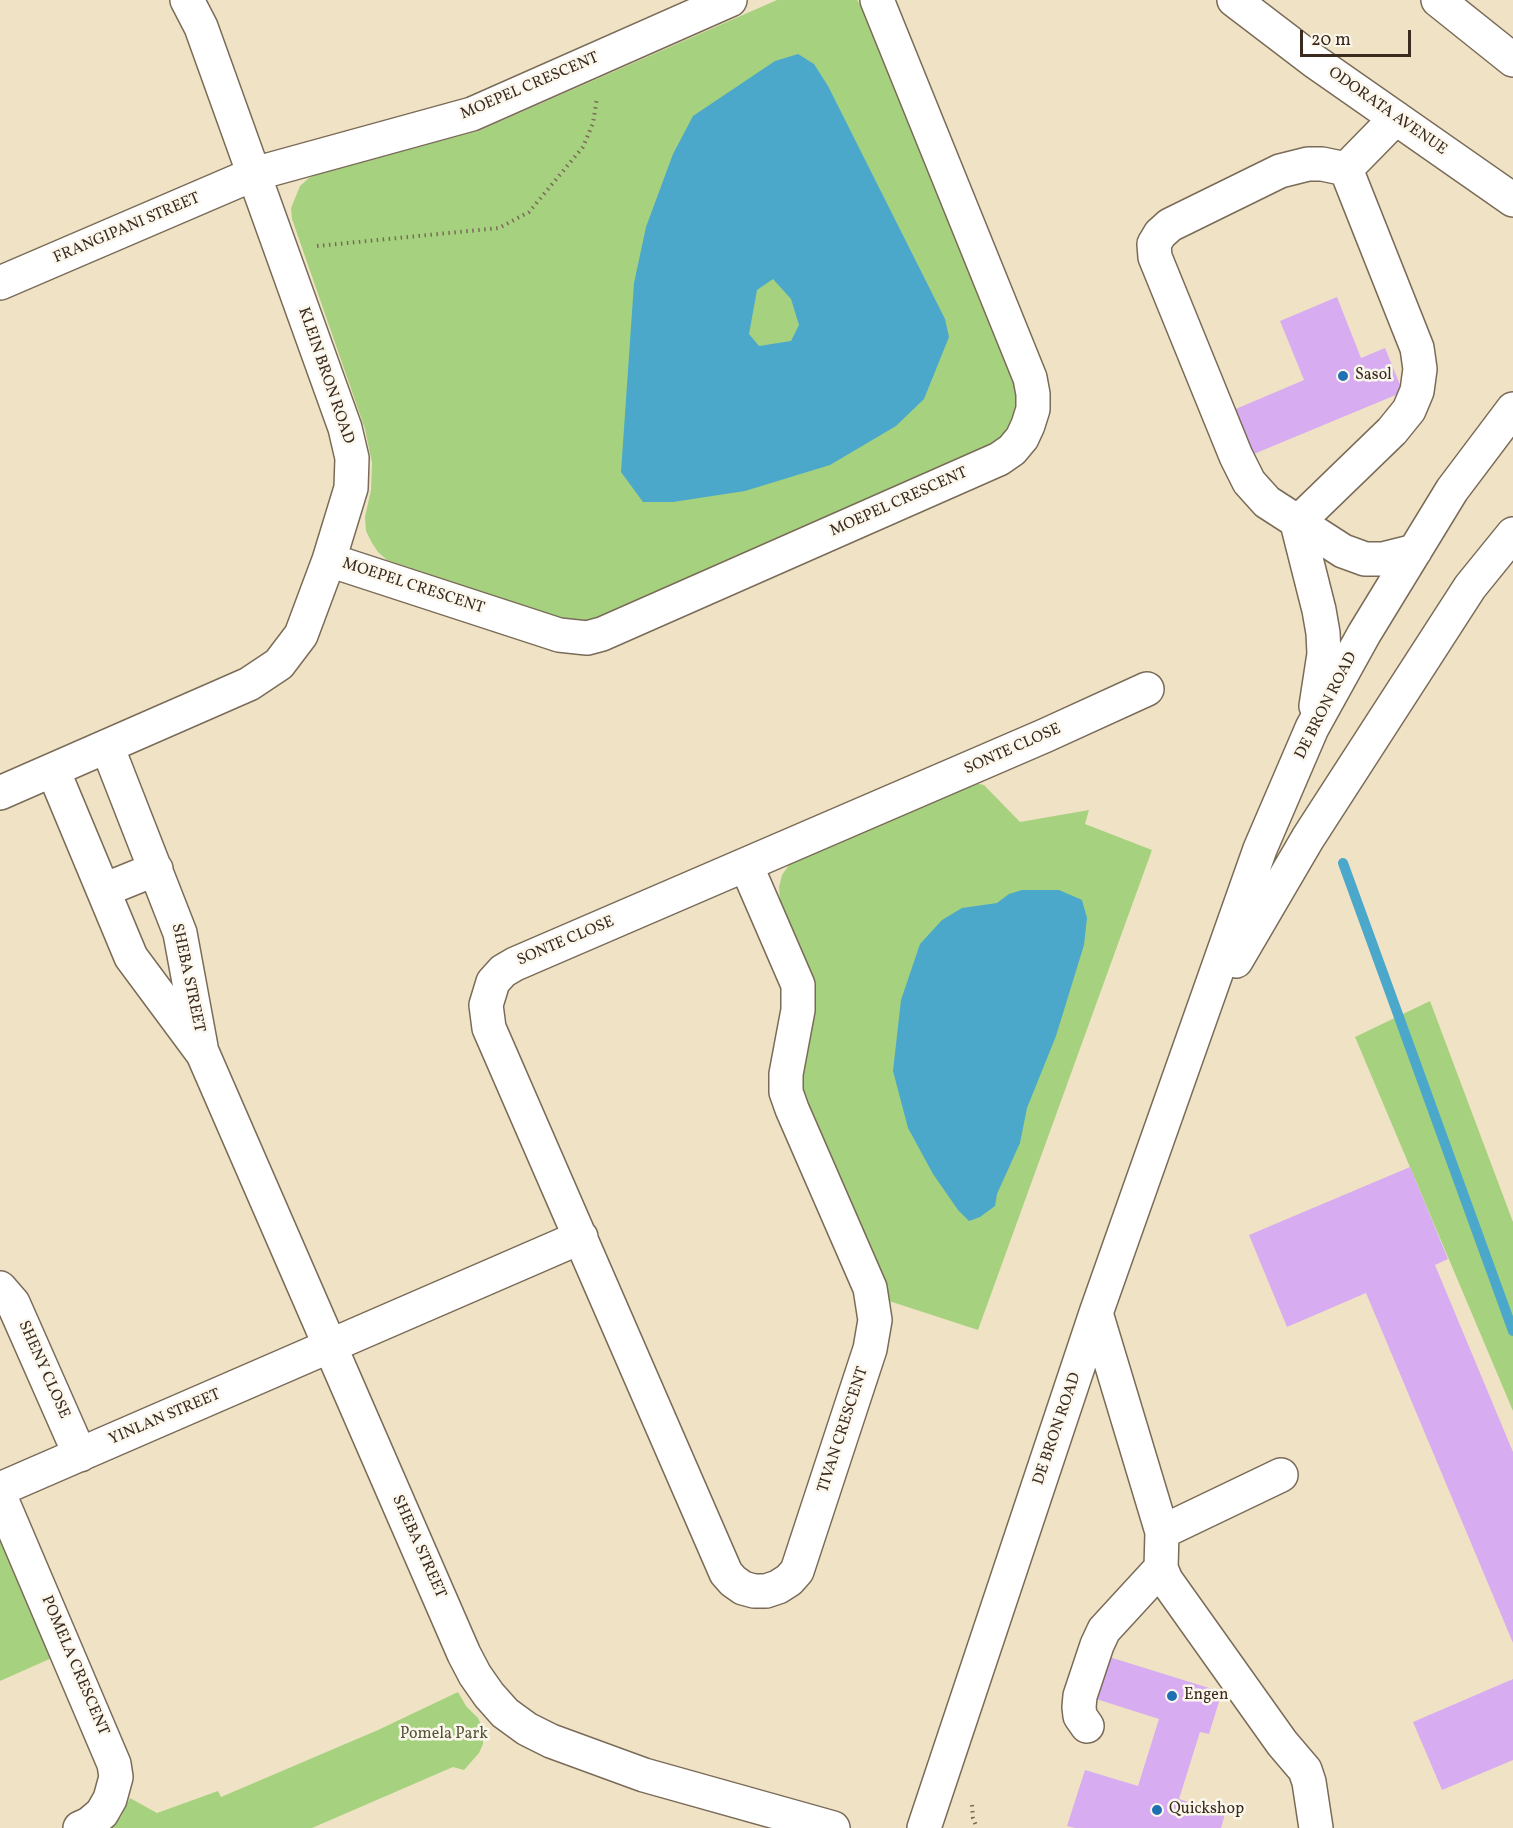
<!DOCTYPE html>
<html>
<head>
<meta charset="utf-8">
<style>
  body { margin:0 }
  #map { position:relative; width:1513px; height:1828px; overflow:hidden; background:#f0e3c5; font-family:Vollkorn,serif }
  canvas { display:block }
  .scale { position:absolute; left:1300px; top:30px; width:111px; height:27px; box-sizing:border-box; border:3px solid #3b2a1e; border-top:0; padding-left:8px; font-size:18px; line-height:21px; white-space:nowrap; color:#3b2a1e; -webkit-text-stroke:4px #fbf7ec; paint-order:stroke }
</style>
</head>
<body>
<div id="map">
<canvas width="1513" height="1828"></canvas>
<div class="scale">20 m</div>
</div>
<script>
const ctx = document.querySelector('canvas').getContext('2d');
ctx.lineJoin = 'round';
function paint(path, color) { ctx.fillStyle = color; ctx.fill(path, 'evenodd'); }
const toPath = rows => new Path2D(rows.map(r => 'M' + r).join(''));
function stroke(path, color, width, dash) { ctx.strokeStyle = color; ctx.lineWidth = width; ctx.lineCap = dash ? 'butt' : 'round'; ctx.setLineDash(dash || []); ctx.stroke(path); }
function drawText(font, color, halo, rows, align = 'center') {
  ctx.font = font + ' Vollkorn,serif'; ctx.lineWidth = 5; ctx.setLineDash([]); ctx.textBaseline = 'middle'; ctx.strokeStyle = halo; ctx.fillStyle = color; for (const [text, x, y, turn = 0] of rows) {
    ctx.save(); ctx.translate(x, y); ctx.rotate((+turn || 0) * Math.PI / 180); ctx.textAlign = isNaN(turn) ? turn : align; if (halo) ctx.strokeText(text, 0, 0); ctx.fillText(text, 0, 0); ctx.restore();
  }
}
paint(toPath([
  [777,0,857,0,867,15,1015,387,1016,403,1012,419,1003,435,990,446,590,621,568,621,387,560,378,552,372,543,366,531,365,517,371,490,372,463,365,429,292,219,291,208,300,186,309,178,321,173,478,131],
  [974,783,984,785,1020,822,1089,810,1085,824,1152,850,978,1330,889,1301,886,1286,804,1097,802,1084,803,1072,814,1017,816,995,808,966,780,900,779,887,782,875,789,865,800,859],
  [1430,1001,1513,1222,1513,1411,1355,1037],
  [0,1542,7,1550,54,1657,0,1681],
  [458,1692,466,1706,478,1718,483,1729,483,1744,479,1753,464,1770,453,1767,312,1828,111,1828,121,1817,130,1798,157,1813,218,1791,221,1797,378,1730]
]), '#a6d27f');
paint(toPath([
  [798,54,814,64,828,86,945,319,949,337,924,399,896,426,830,465,745,491,673,502,643,502,621,472,634,283,646,227,673,154,693,116,775,61],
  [773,279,791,299,799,325,791,341,759,346,749,334,757,290],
  [1022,890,1059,890,1082,900,1087,918,1084,945,1056,1036,1027,1108,1020,1143,997,1194,995,1206,980,1217,969,1221,958,1210,933,1174,908,1128,893,1071,901,1000,920,944,942,920,962,908,997,903,1009,894]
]), '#4ba8ca');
stroke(toPath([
  [1343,863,1513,1331]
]), '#4ba8ca', 10);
paint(toPath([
  [1337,297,1361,358,1385,348,1403,392,1249,456,1231,411,1304,380,1280,321],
  [1410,1167,1448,1259,1435,1265,1513,1452,1513,1643,1366,1293,1287,1327,1249,1235],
  [1106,1656,1222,1692,1209,1734,1200,1732,1179,1799,1225,1814,1221,1828,1075,1828,1067,1826,1085,1770,1138,1786,1159,1719,1093,1698],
  [1513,1679,1513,1760,1442,1790,1413,1722]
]), '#d7acf1');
const minor = toPath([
  [1234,0,1314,61,1513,200],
  [1438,0,1513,60],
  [1346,169,1322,164,1308,164,1280,171,1170,225,1160,234,1154,244,1155,257,1236,456,1249,482,1267,502,1343,551,1365,559,1383,559,1415,551],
  [1346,169,1396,118],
  [0,283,254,174,472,114,730,0],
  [1297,523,1392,431,1409,410,1417,391,1420,369,1417,348,1346,169],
  [1297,523,1319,610,1323,633,1324,654,1316,706],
  [329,560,559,635,587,638,602,634,999,459,1012,450,1022,438,1028,425,1033,409,1033,394,1030,378,877,0],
  [107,746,180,933,201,1047],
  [53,770,131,957,203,1054,464,1654,475,1675,489,1695,505,1713,527,1729,551,1741,644,1775,833,1828],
  [0,793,249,684,279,664,301,635,329,560,351,488,352,458,345,428,201,27,187,0],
  [746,865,798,985,798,1010,786,1074,786,1092,792,1109,870,1288,875,1320,870,1349,797,1571,789,1580,778,1587,766,1591,754,1591,743,1588,733,1581,726,1573,489,1028,486,1005,493,982,503,971,515,964,1044,736,1147,689],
  [104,890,156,869],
  [1236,961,1308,838,1470,587,1513,534],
  [0,1288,13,1303,80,1455],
  [1096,1313,1162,1532,1161,1568,1166,1580,1282,1743,1305,1770,1309,1782,1316,1828],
  [0,1489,581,1237],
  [0,1496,114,1764,116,1777,110,1799,102,1813,89,1824,80,1828],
  [1162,1532,1281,1475],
  [1087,1726,1080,1716,1079,1707,1080,1696,1097,1645,1104,1630,1161,1568],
  [924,1828,1096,1313,1260,849,1312,728,1364,634,1452,490,1513,409]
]);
stroke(minor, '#7a6b58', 36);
stroke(toPath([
  [317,246,499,228,529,212,583,147,593,123,597,98],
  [972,1805,973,1818,977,1828]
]), '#7a6b58', 4, [1.5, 4.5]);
stroke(minor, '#fff', 33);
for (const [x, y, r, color] of [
  [1343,376,6,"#1f6fb2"],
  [1172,1696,6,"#1f6fb2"],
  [1157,1810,6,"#1f6fb2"]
]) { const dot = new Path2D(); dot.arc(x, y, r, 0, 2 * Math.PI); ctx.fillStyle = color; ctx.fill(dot); stroke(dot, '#fbf7ec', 2); }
drawText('16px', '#3b2a1e', '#fbf7ec', [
  ["MOEPEL CRESCENT",530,87,-23],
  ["ODORATA AVENUE",1387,112,35],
  ["FRANGIPANI STREET",127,229,-23],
  ["KLEIN BRON ROAD",325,376,71],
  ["MOEPEL CRESCENT",899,503,-24],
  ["MOEPEL CRESCENT",413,587,18],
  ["DE BRON ROAD",1327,706,-63],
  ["SONTE CLOSE",1013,750,-24],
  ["SONTE CLOSE",566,942,-23],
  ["SHEBA STREET",187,978,78],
  ["SHENY CLOSE",43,1370,66],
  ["YINLAN STREET",165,1418,-23],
  ["DE BRON ROAD",1058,1429,-71],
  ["TIVAN CRESCENT",844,1430,-72],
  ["SHEBA STREET",418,1547,66],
  ["POMELA CRESCENT",74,1666,67]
]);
drawText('16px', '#3b2a1e', '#fbf7ec', [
  ["Sasol",1355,376],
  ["Engen",1184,1696],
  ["Quickshop",1169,1810]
], 'left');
drawText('16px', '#565436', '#fbf7ec', [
  ["Pomela Park",444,1735]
]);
</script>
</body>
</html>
